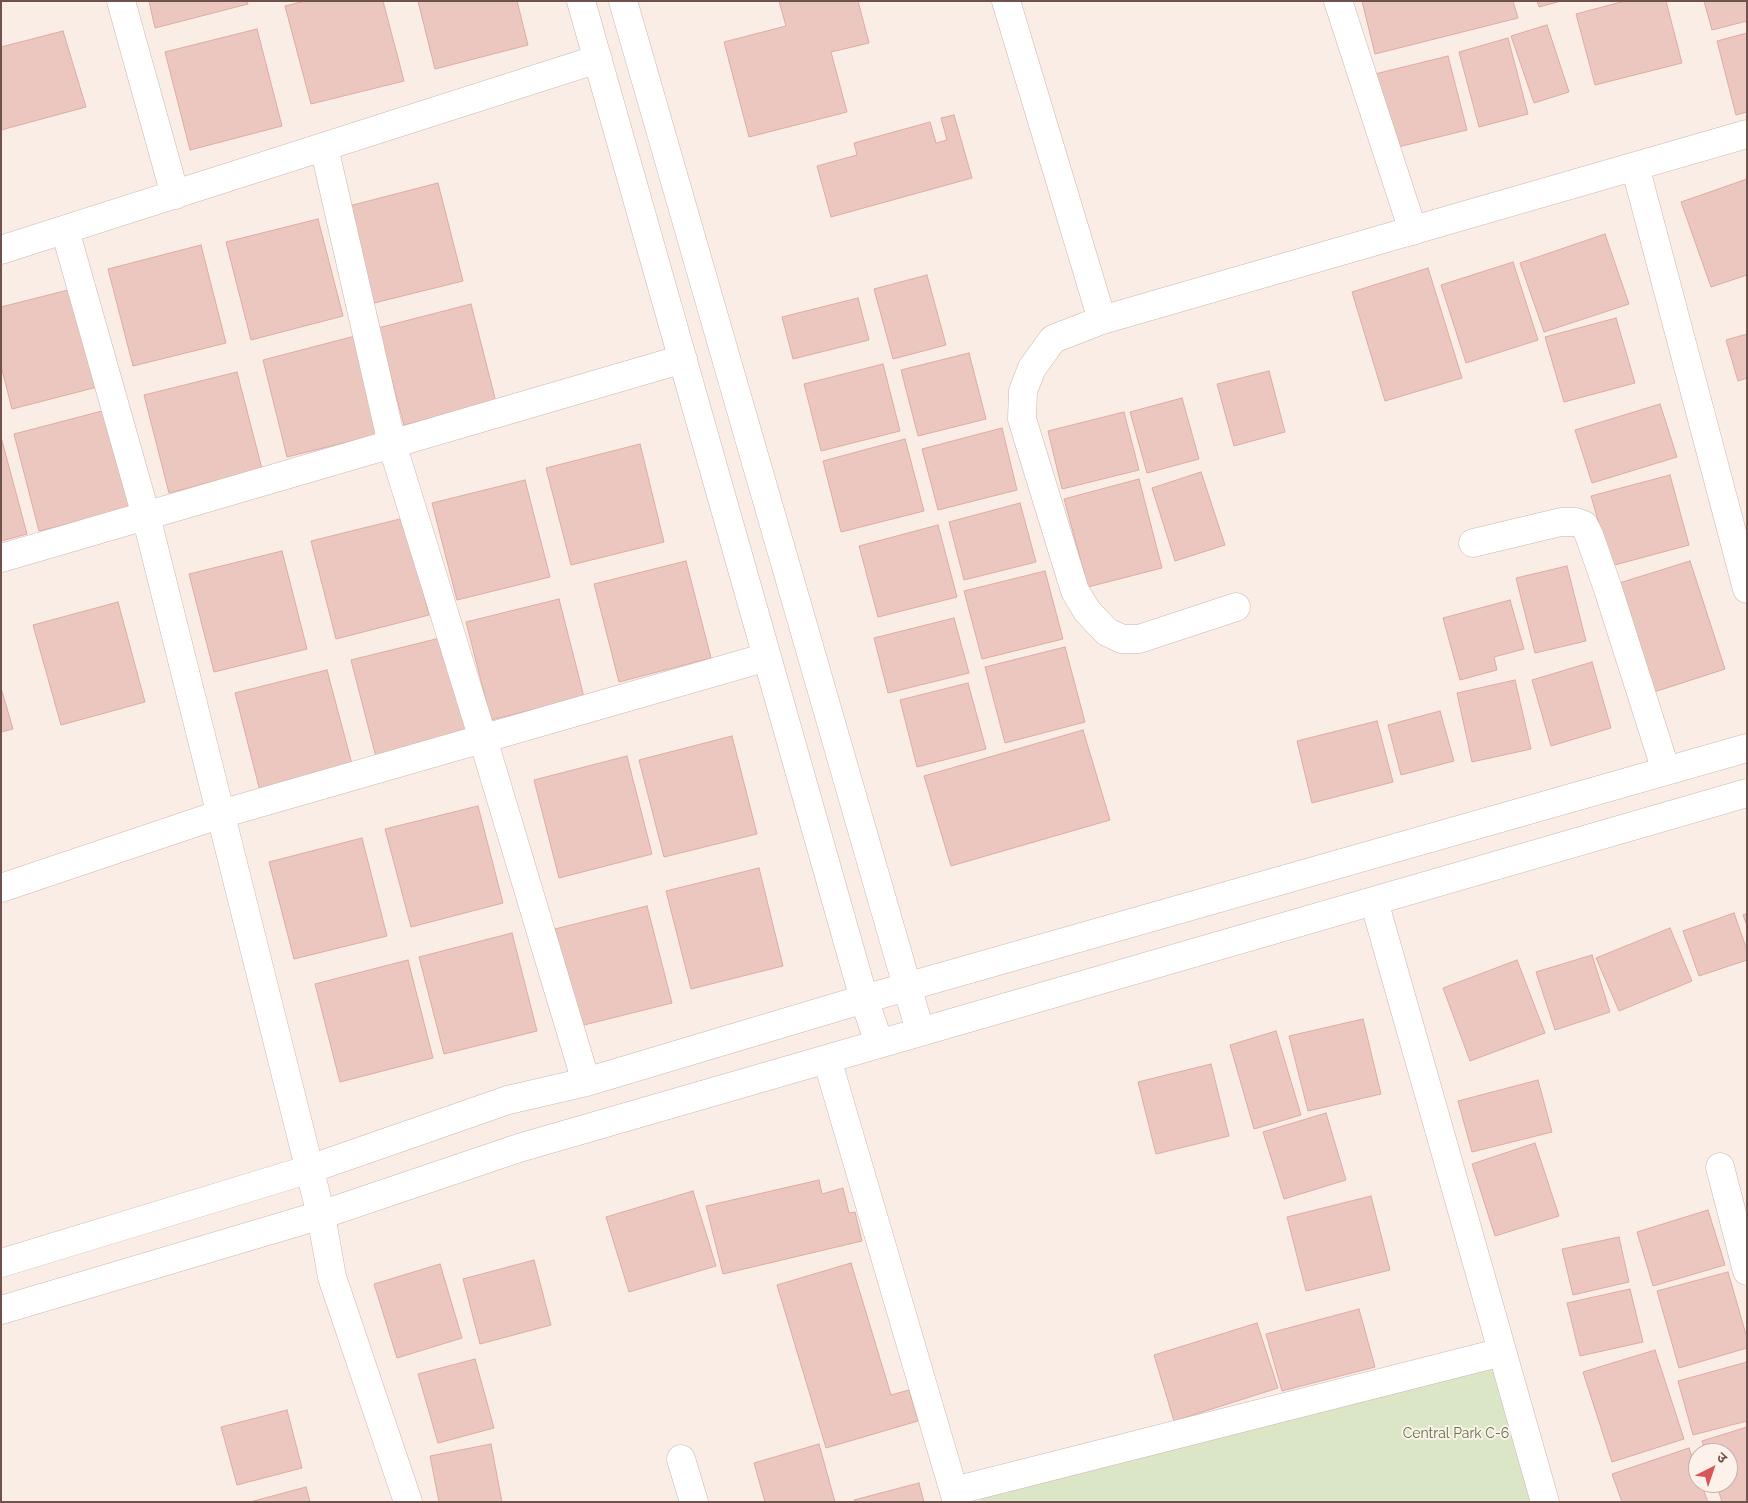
<!DOCTYPE html>
<html>
<head>
<meta charset="utf-8">
<style>
  body { margin:0 }
  #map { position:relative; width:1748px; height:1503px; overflow:hidden; background:#faede5; font-family:Raleway,"Noto Sans Devanagari",sans-serif }
  canvas { display:block }
  .frame { position:absolute; inset:0; border:2px solid #70524d; pointer-events:none }
  .north { position:absolute; left:1688px; top:1443px; width:50px; height:50px; box-sizing:border-box; background:#fdf2eb; border:1px solid #c5b2ac; border-radius:50%; rotate:41deg; font-size:14px; font-weight:700; line-height:20px; text-align:center; color:#70524d }
  .north::after { content:''; display:block; margin:auto; width:18px; height:22px; background:#d85657; clip-path:polygon(50% 0,100% 100%,50% 72%,0 100%) }
</style>
</head>
<body>
<div id="map">
<canvas width="1748" height="1503"></canvas>
<div class="frame"></div>
<div class="north">उ</div>
</div>
<script>
const ctx = document.querySelector('canvas').getContext('2d');
ctx.lineJoin = 'round';
function paint(path, color) { ctx.fillStyle = color; ctx.fill(path, 'evenodd'); }
const toPath = rows => new Path2D(rows.map(r => 'M' + r).join(''));
function stroke(path, color, width, dash) { ctx.strokeStyle = color; ctx.lineWidth = width; ctx.lineCap = dash ? 'butt' : 'round'; ctx.setLineDash(dash || []); ctx.stroke(path); }
function drawText(font, color, halo, rows, align = 'center') {
  ctx.font = font + ' Raleway,sans-serif'; ctx.lineWidth = 4; ctx.setLineDash([]); ctx.textBaseline = 'middle'; ctx.strokeStyle = halo; ctx.fillStyle = color; for (const [text, x, y, turn = 0] of rows) {
    ctx.save(); ctx.translate(x, y); ctx.rotate((+turn || 0) * Math.PI / 180); ctx.textAlign = isNaN(turn) ? turn : align; if (halo) ctx.strokeText(text, 0, 0); ctx.fillText(text, 0, 0); ctx.restore();
  }
}
paint(toPath([
  [1502,1352,1545,1502,981,1502,978,1491]
]), '#dae6c5');
const building = toPath([
  [149,1,247,1,248,4,155,28,149,1],
  [305,1,383,1,404,81,311,104,285,6,305,1],
  [418,1,517,1,528,45,435,69,418,1],
  [779,1,858,1,869,43,831,52,847,112,749,137,724,42,786,26,779,1],
  [1362,1,1513,1,1518,18,1375,54,1362,1],
  [1537,1,1561,1,1539,7,1537,1],
  [1625,1,1666,1,1682,63,1595,85,1576,14,1625,1],
  [1704,1,1747,1,1747,21,1712,30,1704,1],
  [1547,25,1569,92,1534,103,1511,36,1547,25],
  [257,29,282,126,190,150,165,52,257,29],
  [63,31,86,107,1,130,1,47,63,31],
  [1747,33,1747,112,1736,115,1717,41,1747,33],
  [1508,38,1528,114,1479,127,1459,52,1508,38],
  [1448,56,1467,130,1394,148,1375,74,1448,56],
  [954,115,972,178,831,217,817,166,857,155,854,143,930,122,936,143,947,140,941,118,954,115],
  [1747,179,1747,275,1711,287,1681,202,1747,179],
  [438,183,463,281,370,304,345,207,438,183],
  [318,219,343,316,251,340,226,242,318,219],
  [1605,234,1629,304,1544,332,1520,263,1605,234],
  [201,245,226,343,133,366,108,269,201,245],
  [1513,262,1538,340,1466,363,1441,285,1513,262],
  [1428,268,1462,378,1385,401,1352,292,1428,268],
  [927,275,946,345,893,359,874,289,927,275],
  [80,287,105,385,12,409,1,366,1,307,80,287],
  [858,298,869,340,793,359,782,317,858,298],
  [471,304,496,402,404,425,378,328,471,304],
  [1616,318,1635,383,1564,402,1545,337,1616,318],
  [1747,334,1747,378,1738,381,1726,340,1747,334],
  [355,336,380,434,287,457,263,360,355,336],
  [969,353,986,419,918,436,901,370,969,353],
  [883,364,900,431,821,451,804,384,883,364],
  [1269,371,1285,432,1234,446,1217,384,1269,371],
  [237,372,262,469,169,493,144,395,237,372],
  [1182,398,1199,459,1147,473,1130,412,1182,398],
  [1660,404,1677,457,1592,483,1575,430,1660,404],
  [106,410,132,508,39,531,14,434,106,410],
  [1124,412,1139,470,1062,489,1048,431,1124,412],
  [1002,428,1017,490,938,510,922,449,1002,428],
  [1,437,27,534,1,541,1,437],
  [905,439,924,511,841,532,823,461,905,439],
  [640,444,664,542,571,565,546,468,640,444],
  [1201,472,1225,545,1175,561,1152,488,1201,472],
  [1670,475,1689,545,1611,566,1591,496,1670,475],
  [1139,479,1162,568,1088,587,1064,499,1139,479],
  [525,480,550,577,457,600,432,503,525,480],
  [1020,503,1036,562,964,580,949,522,1020,503],
  [404,518,429,615,336,639,311,541,404,518],
  [938,525,957,597,878,617,859,546,938,525],
  [282,551,307,649,214,672,189,574,282,551],
  [686,561,711,658,619,682,594,584,686,561],
  [1690,561,1725,669,1648,694,1613,585,1690,561],
  [1567,566,1586,641,1535,653,1516,578,1567,566],
  [1045,571,1063,639,982,659,964,591,1045,571],
  [559,599,584,697,491,720,466,622,559,599],
  [1510,600,1524,649,1494,657,1497,670,1460,680,1443,618,1510,600],
  [118,602,145,702,61,725,33,625,118,602],
  [954,618,969,673,888,693,874,638,954,618],
  [444,637,469,734,376,757,351,660,444,637],
  [1065,647,1085,722,1005,743,985,667,1065,647],
  [1592,662,1611,728,1551,746,1532,680,1592,662],
  [327,670,353,768,260,791,235,693,327,670],
  [1515,680,1531,749,1472,762,1457,693,1515,680],
  [968,683,986,749,917,767,900,700,968,683],
  [1,688,13,729,1,732,1,688],
  [1440,711,1454,761,1401,775,1388,725,1440,711],
  [1377,721,1393,782,1312,803,1297,741,1377,721],
  [1083,730,1110,820,951,866,924,776,1083,730],
  [732,736,757,834,664,857,639,760,732,736],
  [627,756,652,854,559,878,534,780,627,756],
  [478,806,503,903,411,927,385,829,478,806],
  [362,838,387,936,294,959,269,862,362,838],
  [759,868,783,966,691,989,666,891,759,868],
  [647,906,672,1003,580,1026,555,929,647,906],
  [1734,913,1747,950,1747,960,1699,976,1683,931,1734,913],
  [1747,913,1747,926,1743,915,1747,913],
  [1670,928,1692,981,1619,1011,1596,958,1670,928],
  [512,933,537,1031,444,1054,419,957,512,933],
  [1592,955,1610,1012,1555,1030,1536,972,1592,955],
  [408,960,433,1058,340,1082,315,984,408,960],
  [1517,960,1545,1033,1470,1061,1443,988,1517,960],
  [1363,1019,1381,1094,1308,1111,1289,1036,1363,1019],
  [1276,1031,1301,1115,1254,1129,1230,1045,1276,1031],
  [1211,1064,1229,1136,1156,1154,1138,1082,1211,1064],
  [1538,1080,1552,1132,1472,1152,1458,1101,1538,1080],
  [1326,1113,1346,1180,1284,1199,1263,1132,1326,1113],
  [1535,1143,1559,1216,1495,1236,1472,1164,1535,1143],
  [819,1180,822,1194,843,1188,849,1213,855,1212,862,1241,723,1274,706,1206,819,1180],
  [693,1191,716,1266,629,1292,606,1217,693,1191],
  [1371,1196,1390,1270,1306,1291,1287,1217,1371,1196],
  [1708,1210,1725,1265,1653,1286,1637,1232,1708,1210],
  [1619,1237,1629,1282,1573,1295,1562,1249,1619,1237],
  [534,1260,551,1325,480,1344,463,1279,534,1260],
  [851,1263,891,1395,909,1390,918,1421,826,1448,777,1285,851,1263],
  [440,1264,462,1338,397,1358,374,1284,440,1264],
  [1728,1272,1747,1338,1747,1348,1679,1368,1657,1291,1728,1272],
  [1630,1289,1643,1342,1580,1356,1567,1303,1630,1289],
  [1359,1309,1375,1367,1282,1391,1266,1334,1359,1309],
  [1257,1323,1278,1388,1174,1421,1154,1355,1257,1323],
  [1655,1350,1684,1439,1612,1462,1583,1372,1655,1350],
  [475,1359,494,1428,438,1443,418,1374,475,1359],
  [1747,1362,1747,1421,1693,1435,1678,1381,1747,1362],
  [287,1410,302,1468,237,1485,221,1427,287,1410],
  [1747,1427,1747,1502,1722,1502,1716,1483,1728,1483,1728,1453,1706,1453,1702,1441,1747,1427],
  [491,1444,502,1502,439,1502,430,1456,491,1444],
  [819,1444,835,1502,765,1502,754,1463,819,1444],
  [1689,1448,1698,1474,1698,1483,1701,1483,1708,1502,1622,1502,1612,1474,1689,1448],
  [919,1483,924,1502,854,1502,854,1500,919,1483],
  [306,1487,310,1502,250,1502,306,1487]
]);
paint(building, '#ecc7c0');
stroke(building, '#ddaba2', 1);
const minor = toPath([
  [121,1,175,195],
  [581,1,864,999,879,1043],
  [623,1,920,1031],
  [1006,1,1102,320],
  [1338,1,1413,231],
  [324,147,392,444,483,739,586,1082],
  [1635,166,1747,589],
  [65,230,146,516,321,1215,332,1277,408,1502],
  [1,250,598,59],
  [1473,543,1561,522,1576,522,1584,525,1589,535,1608,589,1666,771],
  [1,558,683,359],
  [1236,607,1139,639,1122,639,1107,632,1087,611,1075,591,1022,419,1023,391,1032,368,1053,339,1102,320,1747,134],
  [1,888,221,814,767,657],
  [1374,901,1545,1502],
  [827,1059,957,1502],
  [1720,1167,1747,1271],
  [1,1263,310,1169,508,1100,586,1082,864,999,1747,748],
  [1,1310,321,1215,519,1148,1747,793],
  [681,1459,694,1502],
  [954,1491,1502,1352]
]);
stroke(minor, '#ccb6b0', 29);
stroke(minor, '#fff', 28);
drawText('14px', '#5e7546', '#fdf2eb', [
  ["Central Park C-6",1456,1434]
]);
</script>
</body>
</html>
